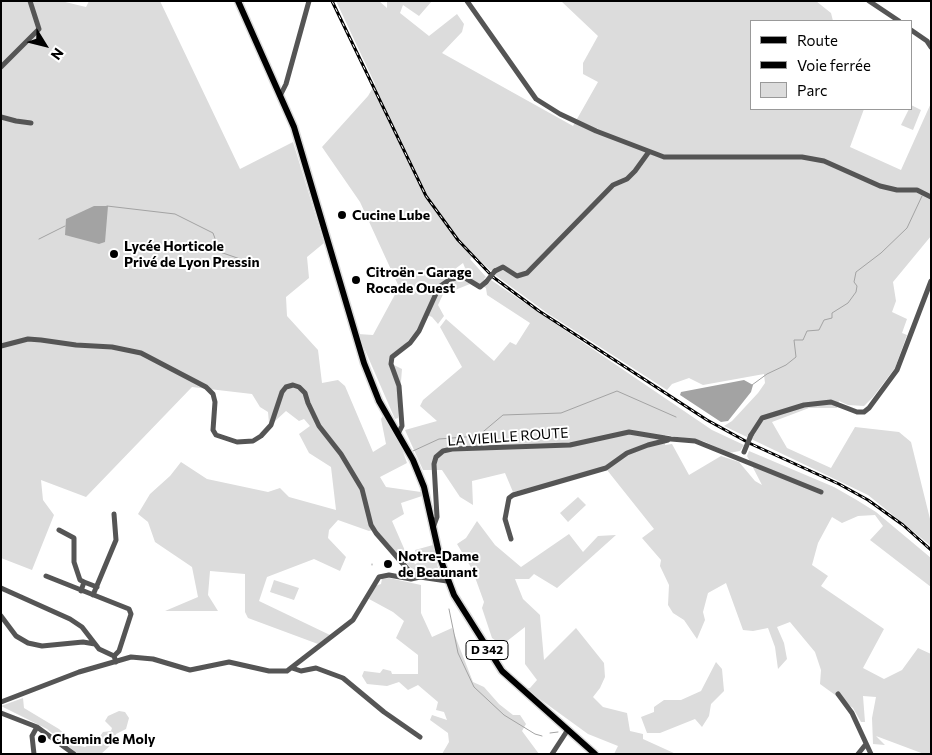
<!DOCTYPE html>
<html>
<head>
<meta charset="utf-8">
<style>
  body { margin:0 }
  #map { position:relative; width:932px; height:755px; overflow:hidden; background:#fff; font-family:Commissioner,sans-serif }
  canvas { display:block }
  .frame { position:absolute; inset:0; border:2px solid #000; pointer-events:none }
  .legend { position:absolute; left:750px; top:20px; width:162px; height:90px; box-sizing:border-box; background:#fff; border:1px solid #999; margin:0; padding:6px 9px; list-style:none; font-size:15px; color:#000 }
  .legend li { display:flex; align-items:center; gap:10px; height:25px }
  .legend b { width:25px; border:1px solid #999 }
  .north { position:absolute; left:20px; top:20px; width:50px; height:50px; -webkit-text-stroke:4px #fff; paint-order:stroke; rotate:126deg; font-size:14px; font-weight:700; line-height:20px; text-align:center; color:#000 }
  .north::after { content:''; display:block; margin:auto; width:18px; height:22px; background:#000; clip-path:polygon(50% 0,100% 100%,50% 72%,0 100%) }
</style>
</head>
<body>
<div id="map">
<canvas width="932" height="755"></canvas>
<div class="frame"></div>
<ul class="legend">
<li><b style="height:6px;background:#000"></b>Route</li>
<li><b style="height:6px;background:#000"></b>Voie ferrée</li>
<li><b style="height:14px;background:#dcdcdc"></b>Parc</li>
</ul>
<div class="north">N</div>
</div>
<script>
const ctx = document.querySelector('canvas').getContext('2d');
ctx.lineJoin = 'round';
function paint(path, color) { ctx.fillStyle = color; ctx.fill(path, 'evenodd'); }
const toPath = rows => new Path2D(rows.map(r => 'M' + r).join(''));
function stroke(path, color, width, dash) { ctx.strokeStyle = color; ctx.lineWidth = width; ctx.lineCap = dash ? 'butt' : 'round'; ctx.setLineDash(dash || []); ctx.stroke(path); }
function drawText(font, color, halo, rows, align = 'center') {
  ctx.font = font + ' Commissioner,sans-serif'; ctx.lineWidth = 4; ctx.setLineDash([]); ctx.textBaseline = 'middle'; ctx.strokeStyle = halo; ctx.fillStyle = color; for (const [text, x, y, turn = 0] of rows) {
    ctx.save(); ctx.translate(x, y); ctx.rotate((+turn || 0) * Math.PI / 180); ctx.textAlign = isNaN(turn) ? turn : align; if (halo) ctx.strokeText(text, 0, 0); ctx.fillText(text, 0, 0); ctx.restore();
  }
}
paint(toPath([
  [1,1,61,1,86,7,89,1,160,1,240,169,293,142,324,243,307,257,309,278,286,297,287,316,318,350,322,383,338,380,345,386,373,452,386,444,381,419,383,416,401,446,407,463,380,477,386,487,421,492,422,496,401,503,404,514,392,521,406,553,415,564,419,562,415,550,433,545,438,568,426,573,416,572,404,562,376,529,369,531,338,520,329,530,328,538,346,557,340,571,314,559,267,577,259,601,330,635,318,644,248,618,245,612,245,574,210,571,208,595,218,611,165,611,198,597,192,567,155,542,148,522,138,514,150,494,170,476,181,462,207,479,268,492,280,488,289,497,336,510,331,467,309,453,299,434,310,426,304,419,299,421,286,411,274,422,269,423,268,412,260,407,252,394,192,387,86,497,41,480,43,500,54,515,32,570,1,558],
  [336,1,379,1,387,8,387,1,432,1,419,16,403,5,400,13,429,36,457,14,464,24,462,32,442,53,573,126,598,82,583,74,583,63,598,36,561,1,816,1,831,13,833,21,751,21,751,109,864,109,850,147,901,170,931,103,931,236,893,282,896,301,892,312,907,319,902,333,907,335,895,368,873,397,864,406,848,405,839,401,837,408,809,408,772,422,787,448,831,468,855,427,899,432,911,442,931,523,931,546,868,495,724,426,732,421,758,393,765,383,764,374,703,385,689,378,672,384,667,390,547,313,495,275,497,272,494,269,491,271,474,255,470,259,486,277,484,279,487,283,491,280,712,430,744,445,740,451,729,453,703,441,665,435,665,445,672,444,689,475,721,456,739,462,755,481,762,485,747,456,749,451,834,487,855,499,876,512,931,558,931,587,870,540,883,526,875,515,858,516,842,523,832,517,818,543,812,565,828,576,821,586,884,629,863,668,884,679,902,670,918,648,931,654,931,754,924,754,876,736,885,745,873,744,872,718,876,697,863,696,865,722,861,722,853,708,820,684,821,670,815,652,790,622,777,627,784,643,787,659,778,669,775,647,768,628,753,631,743,630,726,583,708,593,703,612,705,620,697,639,684,620,673,613,668,605,669,585,660,566,661,560,642,538,654,529,607,470,513,492,505,473,472,481,473,505,460,497,442,470,423,470,405,430,437,421,420,406,423,400,462,367,440,327,446,319,494,361,510,342,516,345,530,323,487,295,486,288,456,272,465,268,463,263,451,272,470,284,455,290,452,287,446,288,438,305,444,316,438,324,432,317,425,314,416,331,390,363,402,369,398,418,395,419,358,334,373,335,399,287,360,202,322,147,368,96,375,84],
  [911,105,921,110,913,130,901,125],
  [578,497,586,505,568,522,560,513],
  [477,521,495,545,521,567,569,534,583,552,598,536,616,535,557,588,534,574,529,579,515,579,523,599,540,615,544,660,576,628,604,663,605,677,600,688,593,697,603,707,627,713,630,731,643,734,643,739,676,754,614,754,618,746,588,734,526,689,530,688,537,680,525,664,525,627,502,645,492,638,482,608,484,602,472,569,457,544,466,538],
  [389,578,421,585,421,613,432,637,452,628,473,682,484,687,499,704,513,715,520,715,526,724,522,731,539,754,442,754,449,742,448,733,430,720,432,715,447,720,444,712,436,710,438,702,418,685,408,690,399,682,387,686,367,684,362,676,364,671,380,673,383,669,391,671,392,674,418,674,418,655,396,638,404,621,393,612,369,599,375,586,381,584,382,579],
  [274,580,299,588,294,600,270,592],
  [716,662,722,669,724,691,711,704,709,716,702,727,695,719,660,733,647,733,641,717,654,712,654,707,664,700,681,700,701,691],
  [23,698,24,708,59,729,76,745,85,747,90,744,87,739,89,737,99,738,103,732,111,731,112,728,105,721,108,716,119,711,125,712,129,718,126,729,116,734,112,744,101,754,78,754,47,729,1,706]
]), '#dcdcdc');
paint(toPath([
  [94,206,108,206,105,242,99,244,65,235,66,219],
  [744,380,753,385,751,392,728,421,721,422,680,395,681,392]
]), '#a3a3a3');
stroke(toPath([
  [107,206,175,214,213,233,220,252,246,261],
  [39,239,65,226],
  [752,385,767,374,786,365,796,357,794,340,803,340,807,331,819,330,824,320,832,318,832,313,848,303,856,292,857,286,854,282,856,272,881,253,907,228,922,196],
  [413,451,439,439,478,436,503,415,561,413,617,391,676,417],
  [372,564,372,565],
  [449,609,458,653,474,687,504,715,535,734,542,736],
  [550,733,558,732]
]), '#a3a3a3', 1);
const major = toPath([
  [238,1,294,127,364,363,379,401,413,460,424,487,440,558,454,595,502,671,595,754]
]);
stroke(major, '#dbdbdb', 9);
stroke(toPath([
  [467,1,536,99,560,114,596,131,664,157,802,157,824,161,880,186,897,190,917,190,931,197],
  [869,1,899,21],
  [911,30,927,41,931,47],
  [1,67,39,29,30,1],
  [281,94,286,84,309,1],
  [1,117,16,121,31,123],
  [495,271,503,267,517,276,527,273,613,185,627,179,635,171,648,153],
  [1,346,28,339,41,340,76,345,112,347,141,353,206,387,213,394,215,402,213,430,216,435,237,442,253,441,261,436,271,425,282,392,286,387,293,385,299,387,305,393,308,403,319,426,341,454,362,489,371,525,376,533,410,572,420,577,447,581],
  [398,434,402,426,399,386,391,364,392,357,410,343,419,331,439,287,449,280,462,276,480,287,486,282],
  [751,435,762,418,804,405,831,402,857,412,864,412,869,408,897,370,931,281],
  [433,528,437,517,434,464,436,457,443,451,452,449,570,445,629,432,671,439,695,441,821,492],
  [59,530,74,538,74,562,80,580,84,582],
  [511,539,505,519,509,498,513,495,606,468,627,453,648,445,668,440],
  [46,576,129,609,131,614,119,651,114,656,116,662],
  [1,588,70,619,82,627,99,649,114,656],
  [81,591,84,582,97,587],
  [93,595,116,540,114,514],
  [1,616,16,636,28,643,42,646,83,642,95,644],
  [292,668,301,671,316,668,343,678,384,712,420,737],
  [838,694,852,713,871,754],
  [1,702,79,672,131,657,153,659,190,670,229,662,269,671,287,671,353,620,379,577,389,575,411,579,420,577],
  [1,713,37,727,74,754],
  [34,754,32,736,37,727],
  [552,754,567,731],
  [858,754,866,744]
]), '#555', 5);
stroke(major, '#000', 6);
const rail = toPath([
  [332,1,426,196,458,240,493,277,539,311,707,420,749,443,839,484,868,500,903,525,931,550]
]);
stroke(rail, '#000', 3);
stroke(rail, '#fff', 1, [4]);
stroke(toPath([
  [486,282,495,271],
  [744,452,751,435]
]), '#555', 5);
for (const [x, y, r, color] of [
  [342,215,5,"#000"],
  [114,254,5,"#000"],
  [356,280,5,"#000"],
  [388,564,5,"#000"],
  [42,739,5,"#000"]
]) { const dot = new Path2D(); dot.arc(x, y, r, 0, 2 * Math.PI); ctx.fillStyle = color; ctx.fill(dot); stroke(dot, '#fff', 2); }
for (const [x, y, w] of [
  [487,650,42]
]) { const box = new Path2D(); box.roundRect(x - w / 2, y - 9.5, w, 19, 4); ctx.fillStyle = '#fff'; ctx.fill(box); stroke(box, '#000', 1); }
drawText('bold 12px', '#000', null, [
  ["D 342",487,650]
]);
drawText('bold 14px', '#000', '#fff', [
  ["Cucine Lube",352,215],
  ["Lycée Horticole",124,246],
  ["Privé de Lyon Pressin",124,262],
  ["Citroën - Garage",366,272],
  ["Rocade Ouest",366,288],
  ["Notre-Dame",398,556],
  ["de Beaunant",398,572],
  ["Chemin de Moly",52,739]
], 'left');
drawText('14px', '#000', '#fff', [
  ["LA VIEILLE ROUTE",508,437,-4]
]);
</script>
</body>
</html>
